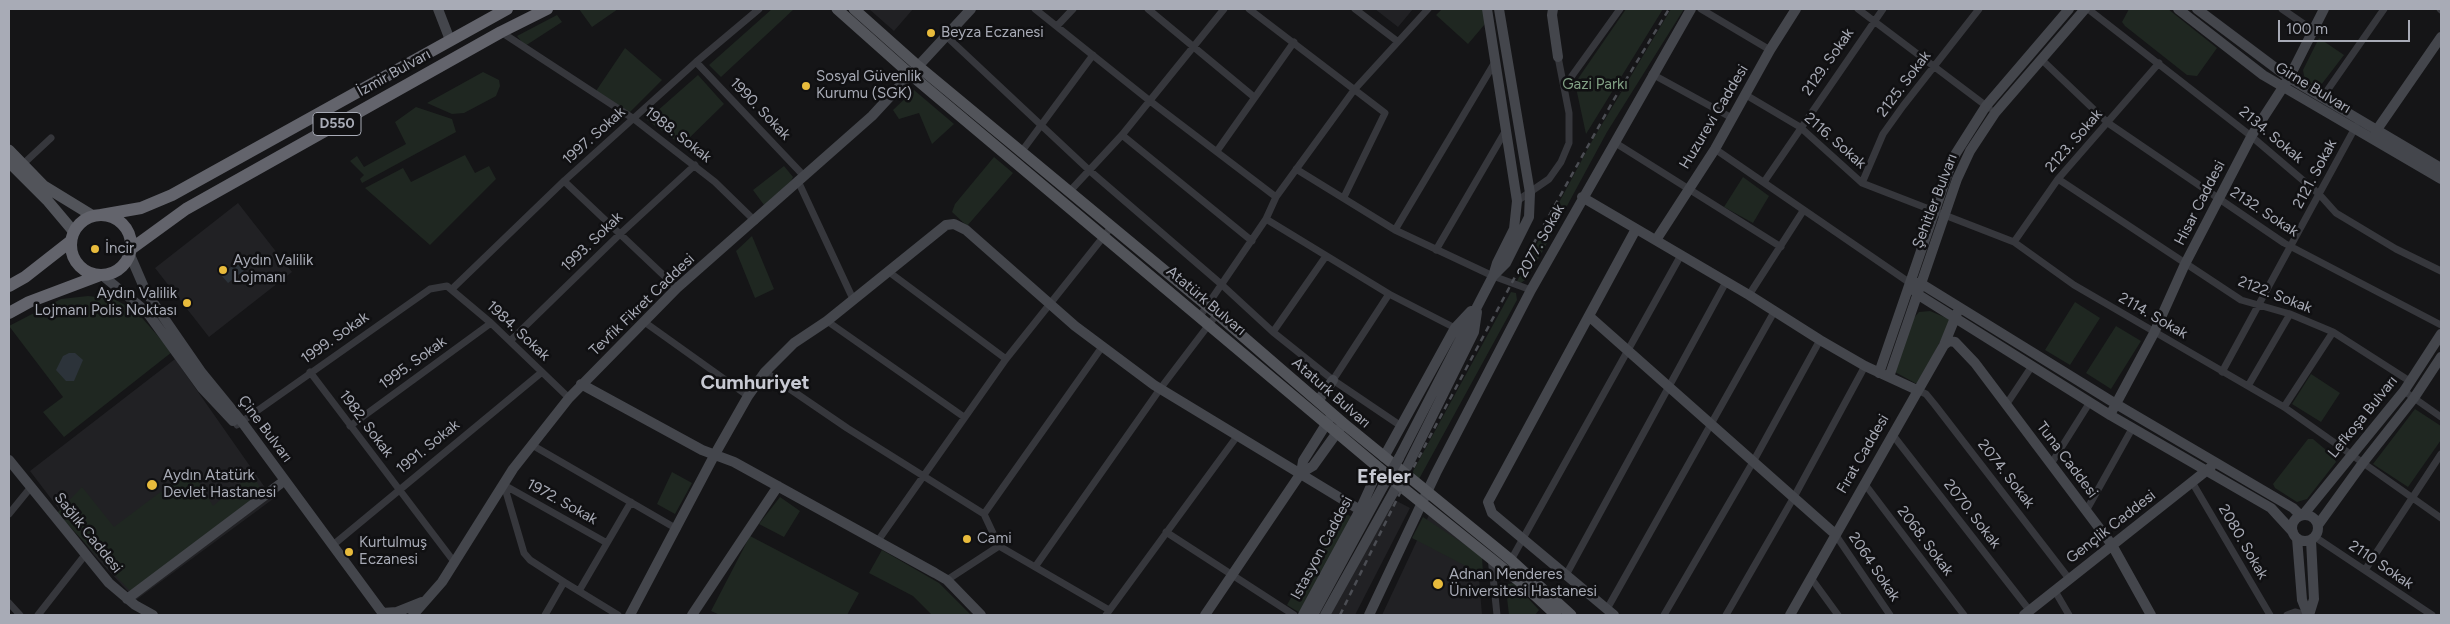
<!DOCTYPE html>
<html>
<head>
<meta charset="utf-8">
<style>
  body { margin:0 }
  #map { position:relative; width:2450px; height:624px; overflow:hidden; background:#151517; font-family:Figtree,sans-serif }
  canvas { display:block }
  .frame { position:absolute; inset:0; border:10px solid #a8abb6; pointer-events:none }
  .scale { position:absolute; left:2278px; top:20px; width:132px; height:22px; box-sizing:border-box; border:2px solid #a8abb6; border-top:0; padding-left:6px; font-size:15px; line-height:18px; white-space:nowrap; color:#a8abb6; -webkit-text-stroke:4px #101012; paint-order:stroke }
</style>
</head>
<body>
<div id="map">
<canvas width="2450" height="624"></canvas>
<div class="frame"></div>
<div class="scale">100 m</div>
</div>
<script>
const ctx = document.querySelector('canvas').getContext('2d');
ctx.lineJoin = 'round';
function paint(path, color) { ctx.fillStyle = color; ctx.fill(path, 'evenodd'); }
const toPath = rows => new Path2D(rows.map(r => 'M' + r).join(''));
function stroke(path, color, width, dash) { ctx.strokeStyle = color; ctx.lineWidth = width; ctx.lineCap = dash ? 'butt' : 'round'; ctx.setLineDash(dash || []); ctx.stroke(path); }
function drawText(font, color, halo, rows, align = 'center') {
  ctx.font = font + ' Figtree,sans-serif'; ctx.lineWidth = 5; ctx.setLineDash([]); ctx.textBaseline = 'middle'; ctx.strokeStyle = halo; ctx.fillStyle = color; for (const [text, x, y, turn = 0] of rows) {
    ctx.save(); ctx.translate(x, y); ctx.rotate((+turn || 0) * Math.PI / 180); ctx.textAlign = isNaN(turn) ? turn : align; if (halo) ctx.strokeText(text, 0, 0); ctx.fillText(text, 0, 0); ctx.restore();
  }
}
paint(toPath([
  [869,9,913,9,894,31],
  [1375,9,1413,9,1398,27],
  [238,203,292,272,209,337,155,268],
  [175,359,273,499,136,600,94,555,30,471],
  [1391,498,1410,508,1355,615,1327,615],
  [1429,515,1477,554,1482,615,1382,615]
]), '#212124');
paint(toPath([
  [579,9,618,9,592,27],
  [772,9,794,9,721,77,709,65],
  [1442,9,1483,9,1485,24,1468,44,1436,15],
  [1626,9,1663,9,1586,134,1575,83],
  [1671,9,1684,9,1607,132,1528,278,1518,285,1516,283,1592,141],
  [2129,9,2168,9,2217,48,2197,76,2187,75,2125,26,2122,22],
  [557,15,562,22,525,46,517,36],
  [2319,38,2344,55,2321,85,2312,84,2304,76,2303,70],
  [625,48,662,80,629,113,596,91],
  [483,72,499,80,500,86,496,96,464,113,452,114,427,103],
  [698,75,724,104,682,145,647,120],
  [914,90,954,124,932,144,919,113,899,119,893,110],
  [416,107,452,119,456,132,362,183,360,179,364,175,350,161,357,156,364,167,406,144,395,122],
  [465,155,475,173,489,166,496,179,430,245,365,188,403,168,411,182],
  [994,157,1013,173,967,226,952,212,955,204],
  [784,166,793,177,791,181,764,205,753,190],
  [1743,177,1769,196,1753,223,1724,207],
  [752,236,774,289,755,298,736,251],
  [1511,292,1516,293,1517,300,1419,479,1412,473],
  [88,296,114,299,136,311,172,352,64,437,43,412,63,397,9,326,61,299],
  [2075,302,2100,318,2070,365,2045,350],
  [1930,311,1951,320,1919,383,1915,383,1895,372,1913,319,1919,312],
  [2116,326,2141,341,2111,389,2086,373],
  [2311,374,2340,393,2321,422,2292,404],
  [2415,409,2441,426,2441,440,2408,487,2373,464],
  [2308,439,2313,439,2333,456,2336,462,2307,499,2297,502,2275,488,2273,484],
  [191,469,213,506,252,474,265,496,133,594,57,513,82,487,114,527],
  [672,472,692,483,675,514,657,504],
  [780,497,800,511,784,537,759,524],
  [1340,509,1353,518,1300,613,1287,605],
  [1423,517,1482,556,1483,575,1412,538],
  [750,536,859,593,847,615,720,615,711,611],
  [882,550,939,583,971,615,932,615,913,596,869,573],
  [1514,583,1539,610,1535,615,1509,615,1506,589,1508,584]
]), '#1f2721');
paint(toPath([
  [240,260,247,268,228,283,221,275],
  [69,353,75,353,83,360,74,381,66,381,56,370,63,356]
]), '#2c333a');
stroke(toPath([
  [1035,9,1150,101,1276,197],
  [1148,9,1254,97],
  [1249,9,1385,113,1344,197],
  [1355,9,1397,41],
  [1701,9,1770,50],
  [1858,9,1989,108],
  [2088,9,2251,136,2319,194,2336,213,2396,249,2441,271],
  [2282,9,2314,31],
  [2440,9,2441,10],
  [1057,26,1073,9],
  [501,32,634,119,715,182,755,221],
  [946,36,1090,171,1221,284,1273,332,1333,380,1401,426],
  [2041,59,2108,123,2284,243,2441,325],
  [696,62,804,176],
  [1652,74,1732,118],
  [1564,87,1620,9],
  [1746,95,1800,127,1862,183,2014,242,2074,285,2284,407,2441,518],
  [2322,98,2384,9],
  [1122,135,1252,241],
  [1614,142,1781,247],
  [1715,149,1910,283],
  [1022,151,1093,55],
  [1217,151,1294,42],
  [21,166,51,138],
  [1296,169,1395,230,1493,276,1531,290],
  [2058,179,2241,300,2290,314,2333,332,2411,382],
  [564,181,677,288],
  [798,181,853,299],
  [1764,182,1883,9],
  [1862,183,1883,134,1903,106,1979,9],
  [1070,191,1122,135,1224,9],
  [1517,201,1549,179,1561,162,1569,143,1569,113,1558,57],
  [1266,219,1389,294,1455,328],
  [1395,230,1495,62],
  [2014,242,2058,179,2159,63],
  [1436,250,1506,130],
  [889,272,1006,359],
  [452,289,564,181,696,62,759,9],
  [1749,295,1803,211],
  [1200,316,1266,219,1276,197,1354,90,1428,9],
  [643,321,748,396],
  [827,321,964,417],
  [1273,332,1326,256],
  [510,341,620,234,695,165],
  [310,372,455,563],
  [765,372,847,428,984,514],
  [2222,372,2356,126],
  [1333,380,1389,294],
  [2248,386,2290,314],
  [1917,390,1926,394,1935,405,2070,580],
  [2404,391,2441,417],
  [2006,405,2032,366],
  [2284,407,2333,332],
  [237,425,430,289,447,286,491,323,569,398],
  [350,426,491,323],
  [1892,434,2030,611],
  [532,445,677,529],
  [2051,464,2090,402],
  [2192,482,2270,615],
  [1864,483,1964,615],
  [504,485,524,553,530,560,564,582],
  [504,485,607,543],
  [2086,511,2133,427],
  [9,514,31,487],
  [1166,532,1294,615],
  [1835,534,1890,615],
  [2315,537,2432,615],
  [877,542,1006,359,1112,226],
  [333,545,542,372],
  [999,546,984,514,1102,347],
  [1491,557,1497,615],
  [1511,560,1681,255],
  [1035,567,1160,389,1217,314],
  [2365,570,2441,454],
  [1566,575,1726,282],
  [1811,578,1838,615],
  [947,580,999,546,1109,610],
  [579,591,631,502],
  [2055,591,2069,615],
  [9,603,20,615],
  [1607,609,1774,312],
  [38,615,85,555],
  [545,615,564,582,618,615],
  [1106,615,1238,435],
  [1664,615,1753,462,1820,340],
  [1726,615,1794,497,1865,366],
  [2287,615,2295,612,2306,615]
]), '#36373c', 7);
stroke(toPath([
  [438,9,450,40],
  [1487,9,1517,201,1514,229,1497,263,1494,273],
  [1553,9,1552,15,1558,57],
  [2178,9,2263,75,2441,179],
  [2197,9,2289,78,2441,168],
  [2376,131,2441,37],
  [1582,197,1749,295,1820,340,1865,366,1917,390],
  [1656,240,1715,149,1770,50,1796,9],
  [130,255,146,292,202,373,242,422,384,615],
  [103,276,147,312,202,388,233,421],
  [1910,283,1917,294,2110,415,2271,508,2293,532],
  [1910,283,1920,283,2116,404,2293,508,2301,516],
  [1590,317,1835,534],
  [1944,345,1949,341,1955,342,1975,363,2112,545,2151,615],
  [1879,373,1953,158,1986,106,2069,9],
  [1889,377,1957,179,1970,151,1995,113,2085,9],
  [581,384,702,450,734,462,935,573,947,580,981,615],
  [1318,401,1333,380],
  [2110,415,2154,333,2185,264,2252,135,2289,78,2324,9],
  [1384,457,1455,328,1471,311],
  [1399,458,1479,303,1493,276,1506,263,1529,217,1530,193,1499,9],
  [9,460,109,583,135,605,153,615],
  [1301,473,1313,466,1341,427],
  [1404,473,1474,332,1477,312],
  [2303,515,2404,391,2441,334],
  '2292 528a13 13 0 1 1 26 0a13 13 0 1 1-26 0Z',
  [2318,525,2362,464,2414,398,2441,357],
  [2297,538,2302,600,2308,615],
  [127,599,280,484],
  [382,613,397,612,422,602],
  [413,615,442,582,513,469,569,398,677,288,872,116,971,9],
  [630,615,715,454,748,396,765,372,794,343,827,321,946,225,954,224,966,230,1075,326,1154,385,1360,510],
  [692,615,778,486],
  [1205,615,1301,473,1303,461,1330,418],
  [1303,615,1360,510,1379,468],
  [1313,615,1386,481],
  [1325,615,1398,484],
  [1369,615,1436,473,1531,290,1691,9],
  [1614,615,1492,513,1488,502,1636,229],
  [1790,615,1944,345,1957,313],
  [2024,615,2211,467],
  [2309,615,2314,599,2311,540]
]), '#44464c', 10);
stroke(toPath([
  [837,9,910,74,1398,484,1524,585,1556,615],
  [854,9,918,66,1217,314,1343,423,1511,560,1571,615],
  [9,150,44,186,93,216],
  [9,162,47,200,74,232]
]), '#52545a', 11);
stroke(toPath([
  '71 245a30 30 0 1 1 60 0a30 30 0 1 1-60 0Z',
  [101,215,141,208,172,195,507,9],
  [131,249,186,209,501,32,547,9],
  [9,286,25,277,71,241],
  [9,313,29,302,98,276]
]), '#63646c', 12);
stroke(toPath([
  [1340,615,1403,487,1516,275,1613,101,1669,9]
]), '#4b4d53', 2.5, [6, 5]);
stroke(toPath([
  [1386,481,1399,458]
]), '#44464c', 10);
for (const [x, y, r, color] of [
  [931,33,5,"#e8bb3c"],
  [806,86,5,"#e8bb3c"],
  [95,249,5,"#e8bb3c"],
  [223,270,5,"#e8bb3c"],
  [187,303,5,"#e8bb3c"],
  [152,485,6,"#e8bb3c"],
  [967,539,5,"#e8bb3c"],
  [349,552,5,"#e8bb3c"],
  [1438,584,6,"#e8bb3c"]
]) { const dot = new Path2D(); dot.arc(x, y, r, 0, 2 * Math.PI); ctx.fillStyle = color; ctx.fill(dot); stroke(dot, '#101012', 2); }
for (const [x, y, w] of [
  [337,124,48]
]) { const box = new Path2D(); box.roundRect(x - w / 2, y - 11.5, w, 23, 4); ctx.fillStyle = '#101012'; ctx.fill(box); stroke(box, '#a8abb6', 1); }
drawText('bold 14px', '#a8abb6', null, [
  ["D550",337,124]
]);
drawText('15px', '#a8abb6', '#101012', [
  ["Beyza Eczanesi",941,33],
  ["Sosyal Güvenlik",816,77],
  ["Kurumu (SGK)",816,94],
  ["İncir",105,249],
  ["Aydın Valilik",233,261],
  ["Lojmanı",233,278],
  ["Aydın Valilik",177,294,"right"],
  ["Lojmanı Polis Noktası",177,311,"right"],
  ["Aydın Atatürk",163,476],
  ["Devlet Hastanesi",163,493],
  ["Cami",977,539],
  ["Kurtulmuş",359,543],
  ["Eczanesi",359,560],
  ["Adnan Menderes",1449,575],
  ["Üniversitesi Hastanesi",1449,592]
], 'left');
drawText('15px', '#a8abb6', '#101012', [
  ["2129. Sokak",1828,62,-55],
  ["İzmir Bulvarı",394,73,-29],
  ["2125. Sokak",1904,84,-53],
  ["Girne Bulvarı",2313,88,31],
  ["1990. Sokak",760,109,46],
  ["Huzurevi Caddesi",1714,117,-59],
  ["1988. Sokak",678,135,38],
  ["2134. Sokak",2271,135,40],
  ["1997. Sokak",594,136,-42],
  ["2116. Sokak",1835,141,41],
  ["2123. Sokak",2074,141,-49],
  ["2121. Sokak",2315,174,-62],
  ["Şehitler Bulvarı",1935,201,-69],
  ["Hisar Caddesi",2200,203,-63],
  ["2132. Sokak",2264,212,33],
  ["2077. Sokak",1541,241,-61],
  ["1993. Sokak",592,242,-44],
  ["2122. Sokak",2275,295,21],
  ["Atatürk Bulvarı",1206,301,40],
  ["Tevfik Fikret Caddesi",642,305,-44],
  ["2114. Sokak",2153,316,30],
  ["1984. Sokak",518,331,43],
  ["1999. Sokak",335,338,-35],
  ["1995. Sokak",413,363,-36],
  ["Ataturk Bulvarı",1331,393,41],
  ["Lefkoşa Bulvarı",2363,417,-51],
  ["1982. Sokak",366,424,53],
  ["Çine Bulvarı",265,429,53],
  ["1991. Sokak",428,447,-39],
  ["Fırat Caddesi",1863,454,-60],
  ["Tuna Caddesi",2067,460,53],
  ["2074. Sokak",2006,474,52],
  ["1972. Sokak",562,502,29],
  ["2070. Sokak",1972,514,52],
  ["Gençlik Caddesi",2111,527,-38],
  ["Sağlık Caddesi",88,533,51],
  ["2068. Sokak",1925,541,53],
  ["2080. Sokak",2243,542,60],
  ["Istasyon Caddesi",1322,548,-62],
  ["2110 Sokak",2381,565,34],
  ["2064 Sokak",1874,567,56]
]);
drawText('15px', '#80a084', '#101012', [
  ["Gazi Parkı",1595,85]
]);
drawText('bold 20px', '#c8cad3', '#101012', [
  ["Cumhuriyet",755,383],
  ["Efeler",1384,477]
]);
</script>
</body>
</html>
